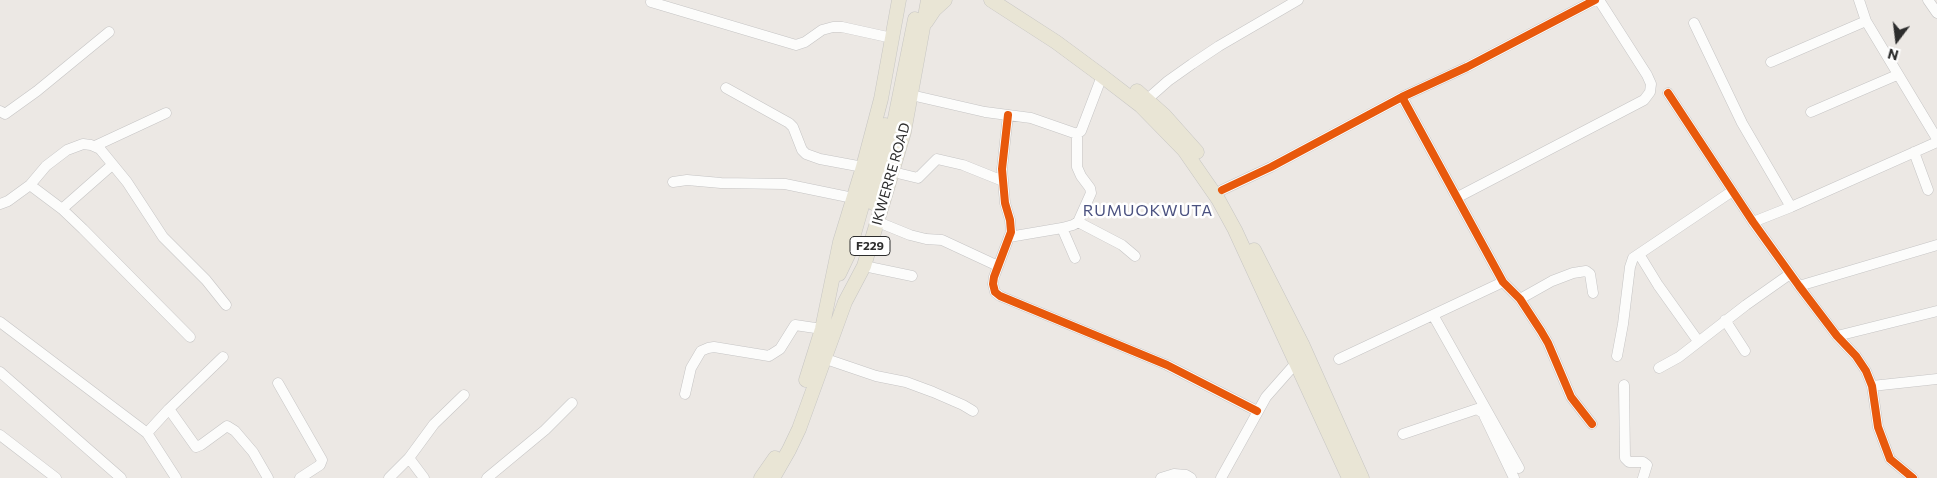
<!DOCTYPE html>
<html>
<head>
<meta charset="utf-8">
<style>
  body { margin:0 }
  #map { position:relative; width:1937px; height:478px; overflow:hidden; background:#ece8e4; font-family:Commissioner,sans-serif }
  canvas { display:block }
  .north { position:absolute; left:1872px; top:15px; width:50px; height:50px; -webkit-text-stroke:4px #fff; paint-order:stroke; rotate:195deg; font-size:14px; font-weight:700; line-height:20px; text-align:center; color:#2d2d2d }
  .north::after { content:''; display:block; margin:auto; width:18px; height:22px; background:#2d2d2d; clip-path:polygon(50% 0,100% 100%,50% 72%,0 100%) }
</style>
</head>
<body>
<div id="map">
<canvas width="1937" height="478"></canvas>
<div class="north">N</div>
</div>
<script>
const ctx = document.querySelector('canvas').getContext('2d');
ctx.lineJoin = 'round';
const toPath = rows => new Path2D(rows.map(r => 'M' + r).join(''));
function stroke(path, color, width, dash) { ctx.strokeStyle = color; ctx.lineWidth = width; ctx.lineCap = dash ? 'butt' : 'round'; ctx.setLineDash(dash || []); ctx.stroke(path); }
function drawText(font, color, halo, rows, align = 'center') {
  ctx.font = font + ' Commissioner,sans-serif'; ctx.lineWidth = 5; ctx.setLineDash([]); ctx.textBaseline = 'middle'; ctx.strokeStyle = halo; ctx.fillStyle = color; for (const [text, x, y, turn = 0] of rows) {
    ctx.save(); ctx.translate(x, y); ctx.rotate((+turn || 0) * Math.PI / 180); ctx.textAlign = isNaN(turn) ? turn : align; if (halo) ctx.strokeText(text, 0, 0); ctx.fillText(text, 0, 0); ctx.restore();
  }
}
const minor = toPath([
  [1859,0,1866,21,1937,139],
  [1928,0,1937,13],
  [651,2,796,45,805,42,822,30,833,27,842,27,892,38],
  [1694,23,1742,123,1791,207],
  [1771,62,1866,21],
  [726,88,789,123,793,127,802,150,806,154,820,159,863,167],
  [1668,93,1753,222,1799,286,1837,336,1856,356,1866,371,1872,386,1878,427,1890,459,1913,478],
  [911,95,985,112,1031,118,1077,134],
  [1402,97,1503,282,1520,299,1541,331,1548,343,1571,397,1592,424],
  [1143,103,1168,81,1192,64,1219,46,1298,0],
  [0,111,5,114,37,91,109,32],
  [1811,112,1897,75],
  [1008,115,1002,169,1005,203,1010,220,1011,232,994,277,993,284,995,292,1000,296,1167,365,1257,411],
  [95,146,166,113],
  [1914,152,1928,190],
  [893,172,918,178,937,159,963,165,1003,181],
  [673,182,687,180,721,183,785,184,853,198],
  [30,185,62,209,83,229,190,337],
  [1222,190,1271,167,1402,97,1467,67,1595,0],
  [1458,197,1644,100,1650,92,1651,84,1647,75,1599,0],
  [0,204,8,201,30,185,46,166,67,150,83,144,91,145,100,149,127,182,163,237,206,280,226,305],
  [62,209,112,165],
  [878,222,910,235,926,239,942,240,998,266],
  [1078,222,1122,245,1135,256],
  [1753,222,1791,207,1937,142],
  [1062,228,1075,258],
  [1009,237,1062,228,1073,225,1078,222,1091,193,1090,188,1081,176,1077,167,1077,134,1081,131,1102,76],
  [1639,254,1658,285,1698,341],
  [864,266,912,276],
  [1799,286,1937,245],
  [1520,299,1552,281,1573,273,1586,271,1590,274,1593,293],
  [1433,315,1519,468],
  [1725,320,1745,351],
  [0,322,147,433,176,478],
  [1837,336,1937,311],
  [1617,356,1623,324,1630,267,1633,258,1731,192],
  [823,358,876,376,906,382,933,392,963,405,973,411],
  [1339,359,1503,282],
  [1659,368,1679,357,1746,305,1790,274],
  [0,372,121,478],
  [278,383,322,460,320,465,300,478],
  [1624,385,1625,458,1629,462,1643,462,1647,465,1643,478],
  [1872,386,1937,379],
  [685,394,691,368,701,351,708,348,714,347,769,356,780,349,795,325,822,329],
  [169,409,196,447,201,445,227,426,235,431,253,452,268,478],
  [147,433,169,409,223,357],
  [1403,434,1477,409,1483,413,1514,478],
  [0,435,56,478],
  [409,458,424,478],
  [389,478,409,458,434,424,464,395],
  [487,478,545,430,572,403],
  [1161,478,1174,474,1186,475,1191,478],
  [1221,478,1266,397,1296,363]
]);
const major = toPath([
  [991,0,1056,42,1102,76,1141,106,1184,150,1218,199,1235,230,1349,478],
  [926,22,934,10,945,0],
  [1137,91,1164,115,1197,152],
  [873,203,888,153,915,19],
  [1254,250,1303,346,1362,478],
  [839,274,848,255,885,125],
  [806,380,822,329,840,242,863,167,881,99,899,0],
  [761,478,775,458],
  [773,478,789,450,799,429,845,302,864,266,904,132,928,0]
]);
stroke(minor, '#c5c4c4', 11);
stroke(major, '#c6c5c3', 15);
stroke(minor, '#fcfcfb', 10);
stroke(major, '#e9e5d5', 14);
stroke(toPath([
  [1668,93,1753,222,1799,286,1837,336,1856,356,1866,371,1872,386,1878,427,1890,459,1913,478],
  [1402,97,1503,282,1520,299,1541,331,1548,343,1571,397,1592,424],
  [1008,115,1002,169,1005,203,1010,220,1011,232,994,277,993,284,995,292,1000,296,1167,365,1257,411],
  [1222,190,1271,167,1402,97,1467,67,1595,0]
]), '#e8590c', 8);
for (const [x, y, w] of [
  [870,246,40]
]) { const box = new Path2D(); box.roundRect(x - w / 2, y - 9.5, w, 19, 4); ctx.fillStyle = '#fff'; ctx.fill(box); stroke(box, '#2d2d2d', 1); }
drawText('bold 12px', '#2d2d2d', null, [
  ["F229",870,246]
]);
drawText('14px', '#2d2d2d', '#fff', [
  ["IKWERRE ROAD",891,174,-74]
]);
ctx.letterSpacing = '1px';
drawText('16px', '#4b5280', '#fff', [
  ["RUMUOKWUTA",1148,211]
]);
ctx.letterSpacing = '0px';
</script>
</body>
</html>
